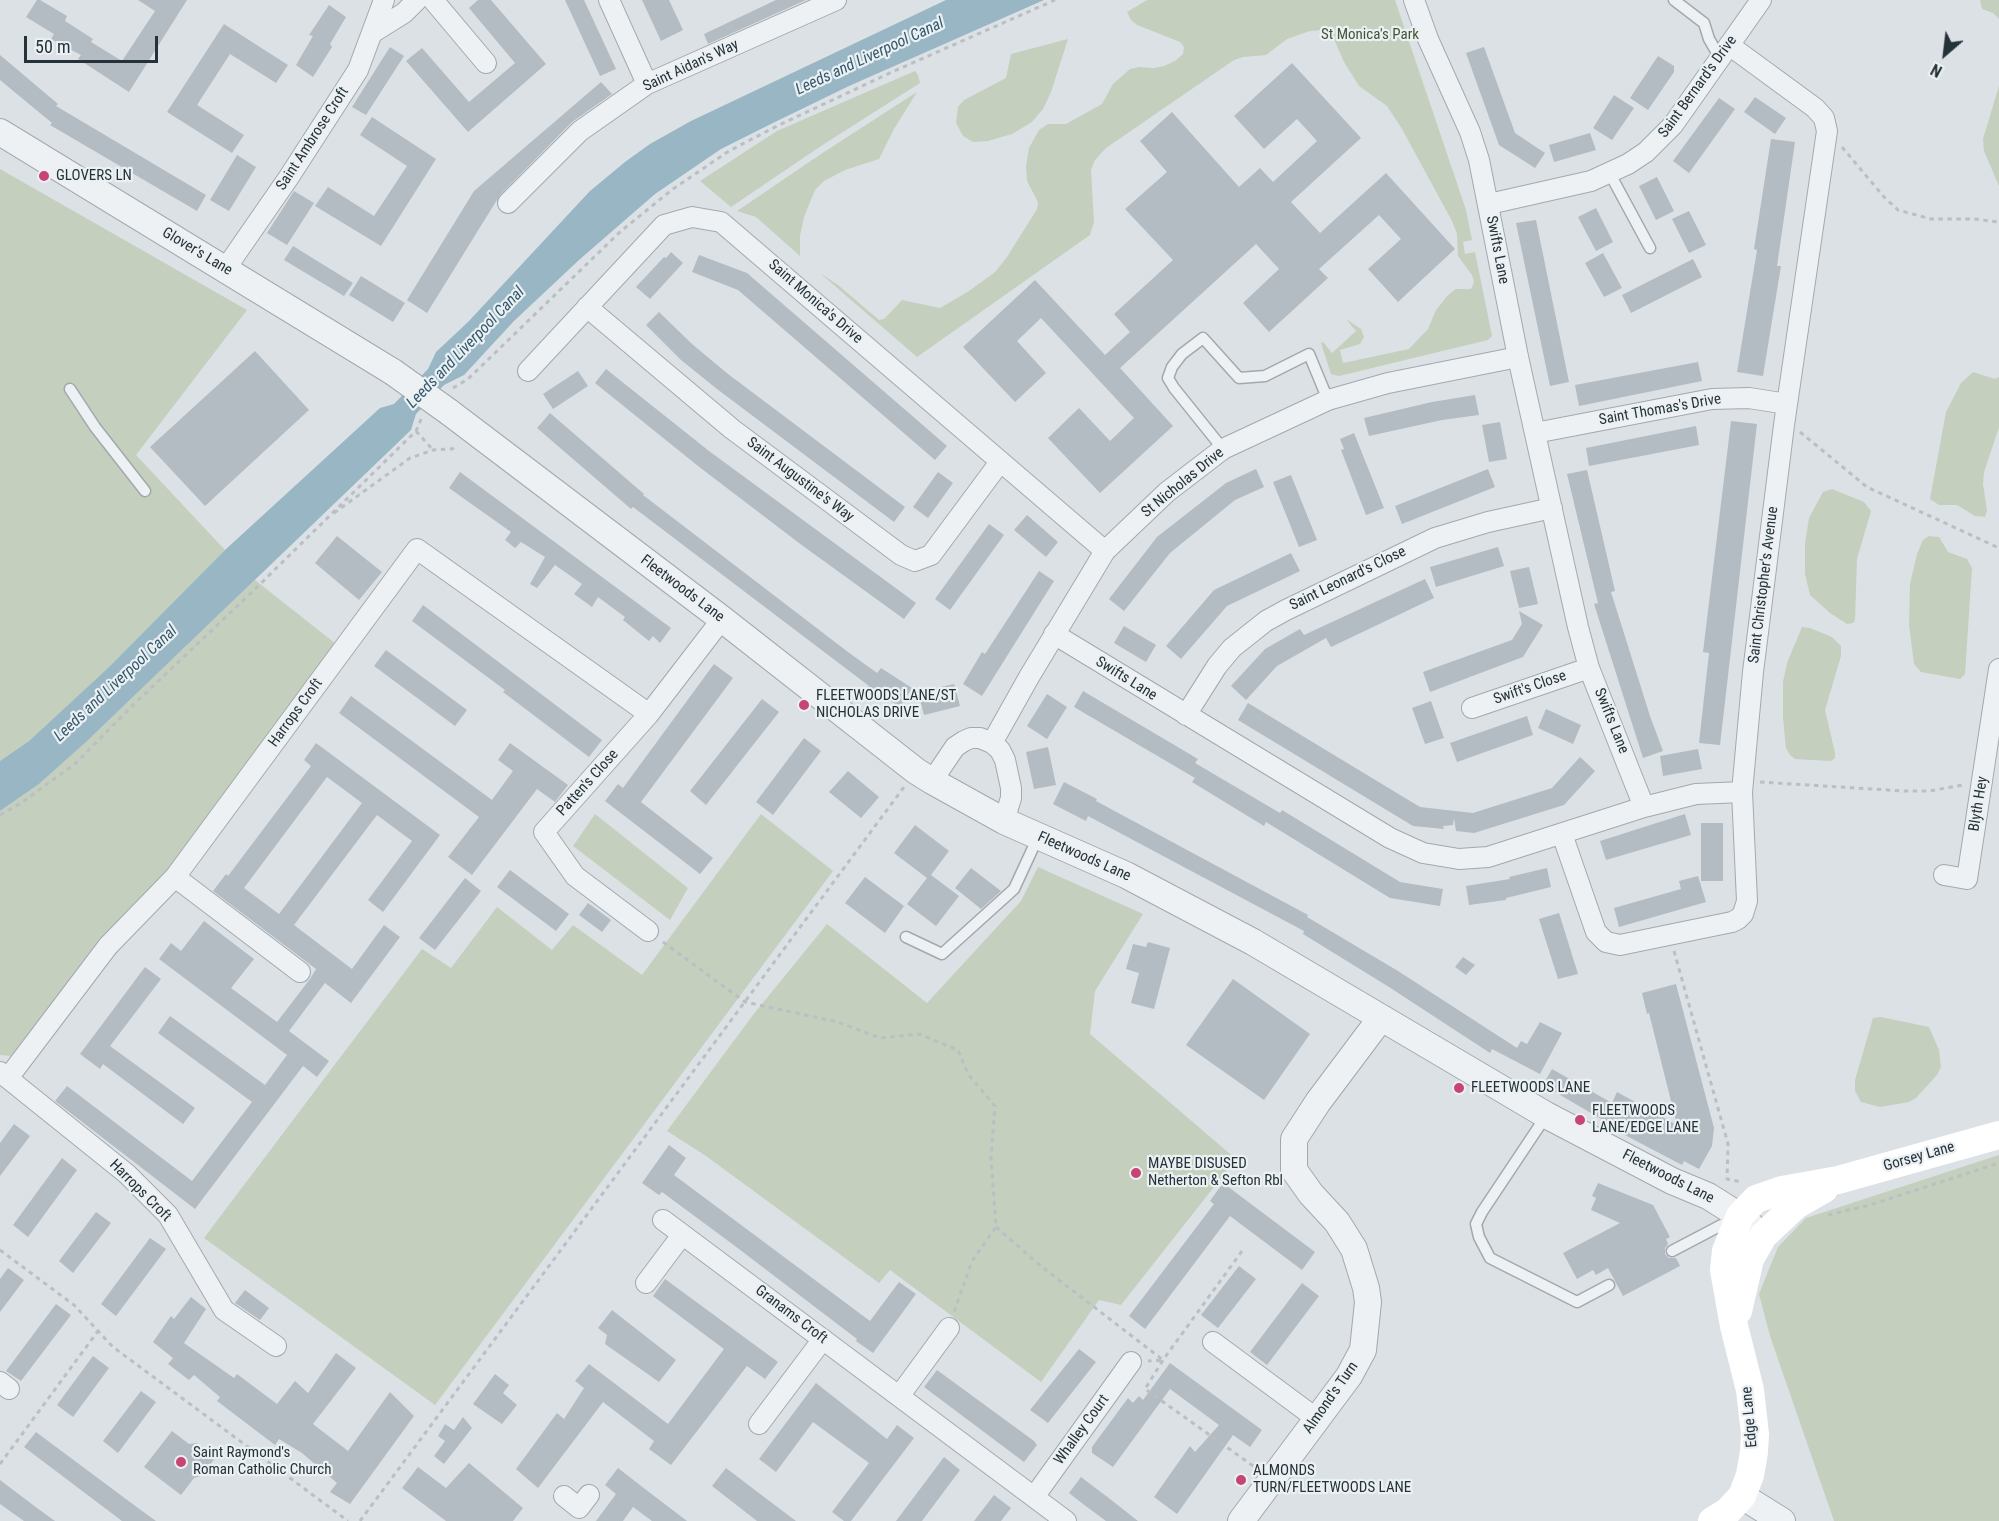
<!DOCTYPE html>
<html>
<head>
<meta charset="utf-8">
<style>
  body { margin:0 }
  #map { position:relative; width:1999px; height:1521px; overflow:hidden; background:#dce1e5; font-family:"Roboto Condensed",sans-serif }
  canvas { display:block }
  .north { position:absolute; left:1915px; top:24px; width:60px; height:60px; -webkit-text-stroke:4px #ebf0f3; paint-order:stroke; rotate:208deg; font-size:16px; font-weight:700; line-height:24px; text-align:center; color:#26323a }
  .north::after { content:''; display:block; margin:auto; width:21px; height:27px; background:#26323a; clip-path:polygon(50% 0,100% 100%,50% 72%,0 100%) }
  .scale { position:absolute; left:24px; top:36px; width:134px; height:27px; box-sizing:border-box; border:3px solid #26323a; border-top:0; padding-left:8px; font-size:18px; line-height:21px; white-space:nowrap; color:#26323a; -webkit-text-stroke:4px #ebf0f3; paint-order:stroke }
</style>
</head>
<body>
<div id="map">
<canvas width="1999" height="1521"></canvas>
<div class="north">N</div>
<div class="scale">50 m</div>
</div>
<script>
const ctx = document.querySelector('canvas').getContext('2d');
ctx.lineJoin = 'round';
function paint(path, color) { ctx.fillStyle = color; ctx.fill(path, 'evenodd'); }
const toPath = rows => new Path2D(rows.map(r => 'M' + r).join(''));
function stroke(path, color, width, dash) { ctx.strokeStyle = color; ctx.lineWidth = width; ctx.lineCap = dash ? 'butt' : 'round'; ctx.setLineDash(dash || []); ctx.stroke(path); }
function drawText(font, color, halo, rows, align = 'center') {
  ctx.font = font + ' "Roboto Condensed",sans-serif'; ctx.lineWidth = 4.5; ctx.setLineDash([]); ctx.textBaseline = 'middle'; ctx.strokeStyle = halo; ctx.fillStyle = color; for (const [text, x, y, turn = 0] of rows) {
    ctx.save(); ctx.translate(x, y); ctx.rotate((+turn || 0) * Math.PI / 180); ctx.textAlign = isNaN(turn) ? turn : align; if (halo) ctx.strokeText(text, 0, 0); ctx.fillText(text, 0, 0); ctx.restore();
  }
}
paint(toPath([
  [1147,0,1395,0,1466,210,1472,240,1463,242,1465,254,1475,252,1492,336,1488,340,1339,376,1331,374,1321,343,1323,342,1332,353,1356,331,1346,319,1361,329,1364,337,1360,344,1340,350,1343,363,1409,349,1428,329,1436,310,1447,296,1456,289,1471,289,1474,282,1472,275,1458,256,1457,234,1452,221,1402,129,1387,106,1359,86,1344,62,1334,39,1328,32,1323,30,1310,31,1287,39,1266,55,1243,57,1234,60,1106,148,1095,160,1091,170,1094,222,1090,235,917,357,820,273,838,285,879,320,884,319,902,300,940,308,969,291,995,272,1007,257,1037,209,1038,202,1027,181,1026,166,1029,148,1039,130,1048,124,1066,124,1102,104,1113,84,1130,69,1139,67,1154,68,1164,66,1175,61,1183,54,1184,47,1180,42,1137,25,1131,20,1127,12],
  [1980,0,1999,0,1999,19,1993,13,1982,9],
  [1068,39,1051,92,1043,109,1032,122,1012,134,988,141,973,142,963,136,956,123,958,107,964,100,1006,78,1011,54],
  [915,71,918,75,920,83,821,146,731,207,700,181,777,131],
  [1999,86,1999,186,1984,151,1983,139],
  [917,92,894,129,879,159,845,170,824,181,815,190,804,217,800,236,800,256,756,217,737,211,824,152],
  [0,169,247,310,136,455,225,550,109,667,29,741,0,761],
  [1973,372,1995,379,1999,377,1999,427,1984,472,1983,484,1987,511,1985,517,1975,516,1957,505,1939,505,1930,499,1946,412,1961,383],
  [1832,489,1864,502,1871,511,1857,559,1855,620,1853,623,1847,624,1830,613,1810,595,1805,574,1805,543,1809,518,1823,492],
  [1929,536,1939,537,1948,552,1967,559,1972,568,1965,674,1960,679,1921,672,1914,664,1909,625,1910,584,1917,554,1923,540],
  [255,580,336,644,169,875,102,939,11,1056,0,1055,0,811,39,784,85,743],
  [1802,627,1810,628,1832,637,1841,646,1841,656,1825,710,1835,753,1835,758,1831,761,1795,759,1790,755,1786,748,1783,718,1783,682,1787,663],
  [595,814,688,888,670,920,573,846],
  [761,814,833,871,435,1405,204,1238,422,949,451,968,497,907,552,950,573,925,642,975],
  [1038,867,1143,914,1095,991,1090,1034,1236,1159,1121,1305,1099,1300,1041,1382,890,1270,879,1283,706,1156,667,1131,753,1015,827,924,927,1003,1021,901],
  [1881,1017,1929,1027,1939,1050,1941,1067,1937,1075,1916,1098,1909,1102,1880,1107,1861,1102,1855,1091,1855,1080,1873,1018],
  [1999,1155,1999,1521,1834,1521,1770,1336,1759,1294,1778,1247,1806,1218]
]), '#c5cfbd');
paint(toPath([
  [946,0,1044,0,849,86,775,122,721,149,655,194,579,260,514,321,464,375,444,385,416,414,411,430,85,743,39,784,0,811,0,761,29,741,109,667,225,550,380,408,394,404,428,369,436,352,468,322,590,191,625,162,650,144,691,121]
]), '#98b6c4');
paint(toPath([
  [37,0,40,0,67,16,65,21,93,39,91,42,122,61,155,11,138,0,187,0,129,92,78,59,81,55,51,39,54,34,26,17],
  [478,0,491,0,546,64,468,132,406,61,422,48,469,102,515,63,469,8],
  [565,0,584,0,616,69,600,76],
  [642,0,669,0,683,30,661,41],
  [776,0,806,0,708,44,704,34],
  [329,5,346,17,330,44,332,47,313,77,296,65,313,36,309,35],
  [224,24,288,65,276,83,230,54,197,105,244,135,232,153,167,112],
  [390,47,404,56,366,115,352,107],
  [1484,47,1515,133,1545,153,1535,168,1499,145,1466,53],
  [0,55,58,104,56,106,206,195,197,211,50,125,52,123,0,80],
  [1658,56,1674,66,1674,72,1648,110,1630,98],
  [1292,63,1361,138,1291,202,1320,233,1386,173,1455,249,1398,302,1368,269,1401,239,1379,215,1319,269,1328,278,1269,332,1243,303,1279,269,1256,244,1120,368,1173,426,1100,493,1048,438,1079,408,1110,441,1134,418,1041,318,1017,341,1046,373,1015,402,963,347,1035,280,1105,355,1130,332,1114,314,1173,260,1125,209,1167,172,1140,141,1172,112,1239,187,1260,168,1273,182,1317,141,1297,119,1264,149,1234,116],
  [601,82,612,94,572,122,500,195,427,313,407,300,474,191],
  [1614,95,1634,108,1612,140,1593,128],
  [1755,97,1786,118,1775,134,1744,112],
  [1719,98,1735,109,1689,173,1673,161],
  [372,117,436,159,381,246,315,206,328,187,374,216,407,166,360,135],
  [1590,133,1596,150,1554,162,1549,145],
  [1771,139,1795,142,1777,266,1781,266,1763,376,1737,372,1757,250,1754,249],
  [237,155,256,167,229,211,210,200],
  [1657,177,1674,211,1656,220,1639,186],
  [294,191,314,203,287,245,267,233],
  [1596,208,1613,242,1596,251,1578,217],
  [1689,211,1706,245,1689,253,1672,219],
  [1536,220,1569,382,1550,386,1516,223],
  [293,246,353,283,344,296,284,260],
  [671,252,683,263,650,299,636,287,664,257,666,258],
  [1603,253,1622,288,1604,297,1585,263],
  [699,255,747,273,947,446,935,460,738,290,692,272],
  [1693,259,1702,277,1631,313,1622,295],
  [361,276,405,303,393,322,349,295],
  [659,312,692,344,728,374,905,507,894,522,717,389,681,360,646,325],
  [255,351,309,410,205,506,150,447],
  [1698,362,1702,381,1579,406,1575,385],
  [606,369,709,451,916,603,904,619,803,546,698,466,595,383],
  [578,371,588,386,553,409,543,394],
  [1475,395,1479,415,1442,420,1369,436,1364,418,1432,402],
  [550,413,644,494,643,495,848,652,877,673,881,668,912,688,900,707,868,687,869,686,633,507,631,509,537,428],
  [1731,421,1757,424,1720,745,1699,743,1709,653,1703,652],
  [1500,422,1507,459,1489,462,1482,425],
  [1696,426,1699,445,1589,466,1586,448],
  [1354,433,1384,508,1366,515,1341,450,1344,449,1340,439],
  [1256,469,1264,487,1235,500,1170,553,1124,611,1109,599,1157,537,1226,483],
  [1488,469,1495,487,1402,524,1395,506],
  [1587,470,1615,591,1611,592,1650,716,1663,751,1643,758,1594,604,1598,603,1567,474],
  [460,472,671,628,660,643,653,636,649,641,623,620,625,617,598,597,592,607,574,594,582,584,555,565,537,588,530,584,545,557,521,542,515,548,505,540,511,532,449,488],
  [938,472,953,483,928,518,913,507],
  [1291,475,1317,540,1299,547,1273,482],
  [1027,515,1058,542,1046,557,1014,530],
  [989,524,1004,535,950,610,935,599],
  [337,536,382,572,359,600,315,563],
  [1498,547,1504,566,1436,587,1430,567],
  [1291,553,1300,571,1227,606,1181,659,1166,646,1214,590],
  [1529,567,1538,604,1519,608,1510,571],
  [1039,571,1054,581,982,696,963,684,982,652,985,654],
  [1425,579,1434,598,1331,647,1326,638,1277,666,1246,700,1231,686,1265,649,1300,629,1304,635],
  [423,605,602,740,589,757,503,692,505,690,412,621],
  [1519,611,1543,625,1523,657,1430,692,1423,672,1512,640,1522,624],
  [1124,626,1156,645,1146,662,1114,643],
  [386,650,467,710,455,726,374,666],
  [714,664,733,678,641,802,713,858,700,874,605,801,618,784,623,788],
  [954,684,960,706,924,715,918,692],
  [1083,691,1198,759,1195,763,1280,813,1282,810,1400,882,1443,889,1440,906,1390,898,1266,822,1264,826,1192,782,1195,778,1074,707],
  [1047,694,1067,707,1047,739,1027,726],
  [351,696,492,800,513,771,498,760,510,743,568,785,555,802,537,789,472,875,448,857,479,817,339,713],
  [762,699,779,712,706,805,690,791],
  [1431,701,1444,738,1425,744,1412,708],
  [1248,703,1420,807,1473,813,1552,788,1580,757,1595,771,1564,805,1474,833,1456,831,1454,818,1453,825,1443,826,1444,829,1413,826,1238,720],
  [1546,709,1581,725,1573,744,1538,728],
  [1527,716,1533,735,1457,762,1450,743],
  [804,738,821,751,773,815,756,802],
  [316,743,440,835,383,912,368,900,412,841,377,815,294,925,352,969,384,925,400,937,351,1003,325,983,289,1031,329,1061,317,1077,303,1066,195,1209,55,1101,67,1086,192,1181,252,1102,158,1033,170,1016,265,1085,287,1055,159,959,171,943,181,951,204,921,254,959,231,988,277,1022,310,979,316,969,213,891,226,874,228,876,311,766,304,760],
  [327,777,362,803,279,914,244,888],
  [1048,747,1056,785,1034,789,1026,752],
  [1698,749,1702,769,1663,776,1660,756],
  [848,771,879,797,861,818,829,792],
  [1064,782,1097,799,1096,801,1308,915,1307,917,1398,971,1517,1048,1521,1041,1527,1044,1540,1022,1562,1033,1540,1074,1492,1049,1490,1053,1389,987,1303,934,1304,931,1088,816,1086,821,1053,804],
  [1685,814,1691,835,1606,860,1600,841],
  [1701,823,1723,823,1723,881,1701,881],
  [915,825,949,851,931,875,959,896,936,926,907,904,927,878,894,853],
  [971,868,1001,891,981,909,955,888],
  [1547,868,1551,887,1506,898,1506,900,1469,905,1466,886,1510,879,1509,877],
  [510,870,569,914,556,931,497,887],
  [1698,876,1706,902,1619,927,1614,908,1681,889,1679,881],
  [865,877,904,906,885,933,845,903],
  [465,878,481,891,435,950,419,938],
  [588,903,611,920,602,932,579,915],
  [1559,913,1578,974,1558,979,1539,919],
  [1148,942,1170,948,1154,1009,1131,1003,1139,973,1126,969,1133,944,1146,947],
  [1463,957,1475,965,1466,975,1455,967],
  [145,967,161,979,110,1046,195,1108,183,1124,103,1064,100,1069,80,1054],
  [1233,979,1310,1034,1264,1100,1186,1045],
  [1676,984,1714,1128,1712,1146,1699,1169,1684,1161,1682,1165,1602,1123,1603,1120,1543,1085,1552,1069,1612,1103,1617,1092,1677,1125,1649,1013,1647,1014,1642,993],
  [14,1124,30,1136,0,1176,0,1143],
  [669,1145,686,1158,674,1175,870,1321,899,1282,916,1294,873,1353,856,1341,857,1339,735,1246,662,1192,659,1195,642,1183],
  [62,1158,77,1170,28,1237,13,1225],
  [1223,1183,1315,1252,1302,1270,1230,1216,1145,1329,1129,1316,1214,1204,1210,1201],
  [1598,1183,1653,1205,1670,1237,1666,1239,1668,1244,1665,1248,1665,1254,1669,1258,1676,1258,1680,1266,1623,1296,1608,1268,1596,1275,1593,1270,1577,1279,1563,1253,1620,1223,1591,1210,1596,1198,1592,1196],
  [96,1212,111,1223,73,1273,59,1261],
  [150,1238,166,1249,116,1316,101,1304],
  [1239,1266,1256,1279,1218,1328,1201,1315],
  [8,1268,24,1280,0,1312,0,1279],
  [665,1279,778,1362,765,1379,747,1366,671,1465,649,1449,654,1441,603,1402,538,1488,516,1469,557,1413,564,1419,584,1388,575,1381,589,1364,668,1424,724,1349,653,1296],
  [1302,1283,1319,1296,1267,1365,1250,1352],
  [245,1290,269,1308,260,1320,235,1303],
  [191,1297,206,1309,184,1343,234,1378,237,1374,277,1404,295,1381,308,1393,336,1353,356,1368,313,1424,348,1451,390,1392,414,1416,350,1504,330,1492,337,1483,302,1453,279,1439,275,1445,217,1401,220,1397,194,1375,189,1380,168,1364,173,1358,153,1342,171,1316,174,1319],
  [56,1304,71,1315,21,1381,6,1371],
  [612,1310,676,1360,659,1382,605,1344,607,1335,598,1328],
  [1079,1349,1096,1362,1048,1423,1030,1410],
  [93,1356,109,1368,73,1417,57,1405],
  [1170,1363,1262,1430,1250,1447,1233,1435,1177,1514,1154,1497,1190,1446,1195,1452,1219,1425,1170,1389,1113,1467,1092,1453,1092,1447,1128,1398,1133,1403,1139,1396,1143,1400],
  [937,1370,1034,1441,1037,1445,1024,1462,924,1387],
  [495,1374,509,1385,503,1393,517,1405,502,1424,473,1404],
  [816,1383,887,1439,897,1425,914,1438,851,1521,844,1521,832,1512,869,1463,813,1422,776,1472,759,1459],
  [141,1391,156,1402,118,1453,103,1441],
  [463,1417,472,1428,444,1464,434,1456,445,1441,438,1436,445,1424,454,1430],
  [172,1431,189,1444,197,1443,216,1457,201,1476,194,1478,181,1495,144,1467],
  [36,1432,138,1508,156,1521,122,1521,24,1447],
  [944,1457,960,1470,922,1521,896,1521],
  [469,1463,523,1508,513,1521,446,1521,402,1488,418,1467,446,1488],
  [618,1468,645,1489,687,1521,652,1521,633,1507,623,1521,596,1521,616,1494,605,1485],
  [726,1468,772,1503,796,1521,757,1521,712,1486],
  [1081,1477,1110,1499,1138,1521,1106,1521,1083,1504,1069,1493],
  [0,1480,33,1505,55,1521,24,1521,0,1504],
  [994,1495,1011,1508,1001,1521,974,1521]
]), '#b3bcc2');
const service = toPath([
  [1674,0,1704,23,1709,39,1720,58],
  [1610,174,1650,248],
  [70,389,95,427,145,491],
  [1223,449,1174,388,1168,378,1172,367,1182,354,1203,338,1239,378,1265,376,1309,354,1328,400],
  [906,937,942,954,1014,889,1038,837],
  [1546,1116,1482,1212,1476,1224,1479,1237,1490,1258,1577,1302,1609,1285],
  [1672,1251,1733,1219]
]);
const minor = toPath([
  [433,0,486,63],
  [609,0,647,84],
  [372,33,404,13,417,0],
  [508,203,580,131,647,84,836,0],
  [1489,204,1591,181,1628,164,1646,152,1673,125,1761,0],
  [226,268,289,177,358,70,384,0],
  [587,307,732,429,901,555,915,561,931,555,1000,462],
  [528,371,664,225,692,217,721,222,1105,551],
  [1535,433,1712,399,1749,398,1787,404],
  [1054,634,1390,838,1423,853,1459,859,1488,857,1644,807,1589,668,1578,627,1518,357,1479,160,1470,132,1428,39,1414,0],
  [1472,708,1589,668],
  [1186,715,1217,666,1232,648,1266,621,1286,610,1435,538,1488,522,1552,508],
  [992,743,1029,677,1105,551,1167,492,1223,449,1328,400,1388,383,1518,357],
  [932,781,955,747,964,741,971,738,980,738,992,743,1000,750,1005,760,1011,788,1011,798,1004,821],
  [1644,807,1696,794,1742,792],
  [1562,834,1596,932,1606,942,1620,945,1732,922,1738,919,1743,914,1747,901,1742,792,1753,672,1784,425,1827,131,1824,118,1815,108,1729,45],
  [1944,875,1967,879,1999,669],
  [175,877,300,972],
  [648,931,575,876,544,832,649,714,722,619],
  [0,1072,127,1174,168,1215,224,1310,276,1346],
  [8,1078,108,946,175,877,417,549,649,714],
  [663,1220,1066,1521],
  [646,1283,682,1235],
  [1213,1342,1317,1419],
  [0,1382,9,1389],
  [900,1395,949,1328],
  [759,1424,823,1339],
  [564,1496,579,1508,589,1495],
  [1034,1497,1131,1362]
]);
const tertiary = toPath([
  [0,132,393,372],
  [449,412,722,619,916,771,932,781,1004,821,1126,875,1253,942,1546,1115,1672,1181,1708,1196,1740,1216,1763,1236],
  [1742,1496,1782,1521],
  [1241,1521,1349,1376,1363,1350,1368,1302,1366,1288,1354,1249,1337,1222,1311,1194,1294,1170,1294,1139,1318,1102,1381,1018]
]);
stroke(service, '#a2a9ae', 13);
stroke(minor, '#a2a9ae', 22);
stroke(tertiary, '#a2a9ae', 28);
stroke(toPath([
  [1842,147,1884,197,1898,210,1931,219,1974,219,1999,222],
  [453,388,468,379,621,231,673,189,729,151,777,126,892,72,1055,0],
  [416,431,433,450],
  [1800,432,1867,487,1999,548],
  [334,513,410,458,433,450,452,449,457,445],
  [1760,782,1904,791,1929,791,1963,785],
  [0,815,21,803,76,763,130,708,251,593,416,431,422,417],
  [663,942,745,1002,838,1022,880,1038,919,1034,958,1050,968,1074,995,1106,991,1157,996,1227,972,1261,954,1312],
  [1674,951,1728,1144,1727,1179,1742,1182],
  [1828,1215,1870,1205,1999,1163],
  [996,1227,1042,1267,1163,1360,1148,1361],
  [0,1250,74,1305,113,1347,348,1521],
  [1242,1251,1163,1360,1145,1389,1256,1468],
  [0,1464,98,1331],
  [360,1521,904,787]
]), '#babfc4', 3, [4.5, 4.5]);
stroke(service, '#eef1f4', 10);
stroke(minor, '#eef1f4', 20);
stroke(tertiary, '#eef1f4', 26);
stroke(toPath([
  [1738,1311,1750,1259,1763,1236,1796,1205,1824,1189],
  [1712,1521,1728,1511,1742,1496,1750,1475,1754,1452,1755,1434,1750,1390,1734,1326,1724,1270,1726,1251,1740,1216,1756,1199,1782,1190,1838,1180,1999,1135]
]), '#fff', 28);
const tertiaryBridge = toPath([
  [393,372,449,412]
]);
stroke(tertiaryBridge, '#a2a9ae', 28, []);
stroke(tertiaryBridge, '#eef1f4', 26);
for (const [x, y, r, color] of [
  [44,176,6,"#c64573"],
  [804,705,6,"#c64573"],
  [1459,1088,6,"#c64573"],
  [1580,1120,6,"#c64573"],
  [1136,1173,6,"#c64573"],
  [181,1462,6,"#c64573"],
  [1241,1480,6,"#c64573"]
]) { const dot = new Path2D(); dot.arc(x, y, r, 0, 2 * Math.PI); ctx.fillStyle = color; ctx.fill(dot); stroke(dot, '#ebf0f3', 2); }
drawText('15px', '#425535', '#ebf0f3', [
  ["St Monica's Park",1370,35]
]);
drawText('15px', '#26323a', '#ebf0f3', [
  ["Saint Aidan's Way",691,66,-25],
  ["Saint Bernard's Drive",1698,87,-54],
  ["Saint Ambrose Croft",313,139,-57],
  ["Swifts Lane",1497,250,79],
  ["Glover's Lane",197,252,31],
  ["Saint Monica's Drive",815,302,41],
  ["Saint Thomas's Drive",1660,410,-10],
  ["Saint Augustine's Way",800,480,37],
  ["St Nicholas Drive",1183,483,-39],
  ["Saint Leonard's Close",1348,579,-26],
  ["Saint Christopher's Avenue",1764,585,-83],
  ["Fleetwoods Lane",682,589,37],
  ["Swifts Lane",1126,679,32],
  ["Swift's Close",1530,688,-19],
  ["Harrops Croft",296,713,-54],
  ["Swifts Lane",1611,721,68],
  ["Patten's Close",588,783,-48],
  ["Blyth Hey",1979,804,-81],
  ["Fleetwoods Lane",1084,857,24],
  ["Gorsey Lane",1919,1157,-16],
  ["Fleetwoods Lane",1668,1177,27],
  ["Harrops Croft",140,1191,45],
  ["Granams Croft",791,1315,37],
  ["Almond's Turn",1331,1398,-55],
  ["Edge Lane",1750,1417,-95],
  ["Whalley Court",1082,1430,-54]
]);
drawText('15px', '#26323a', '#ebf0f3', [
  ["GLOVERS LN",56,176],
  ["FLEETWOODS LANE/ST",816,696],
  ["NICHOLAS DRIVE",816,713],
  ["FLEETWOODS LANE",1471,1088],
  ["FLEETWOODS",1592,1111],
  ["LANE/EDGE LANE",1592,1128],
  ["MAYBE DISUSED",1148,1164],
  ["Netherton & Sefton Rbl",1148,1181],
  ["Saint Raymond's",193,1453],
  ["Roman Catholic Church",193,1470],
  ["ALMONDS",1253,1471],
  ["TURN/FLEETWOODS LANE",1253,1488]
], 'left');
drawText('italic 16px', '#33586c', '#ebf0f3', [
  ["Leeds and Liverpool Canal",870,57,-25],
  ["Leeds and Liverpool Canal",466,348,-46],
  ["Leeds and Liverpool Canal",116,684,-43]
]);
</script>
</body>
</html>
